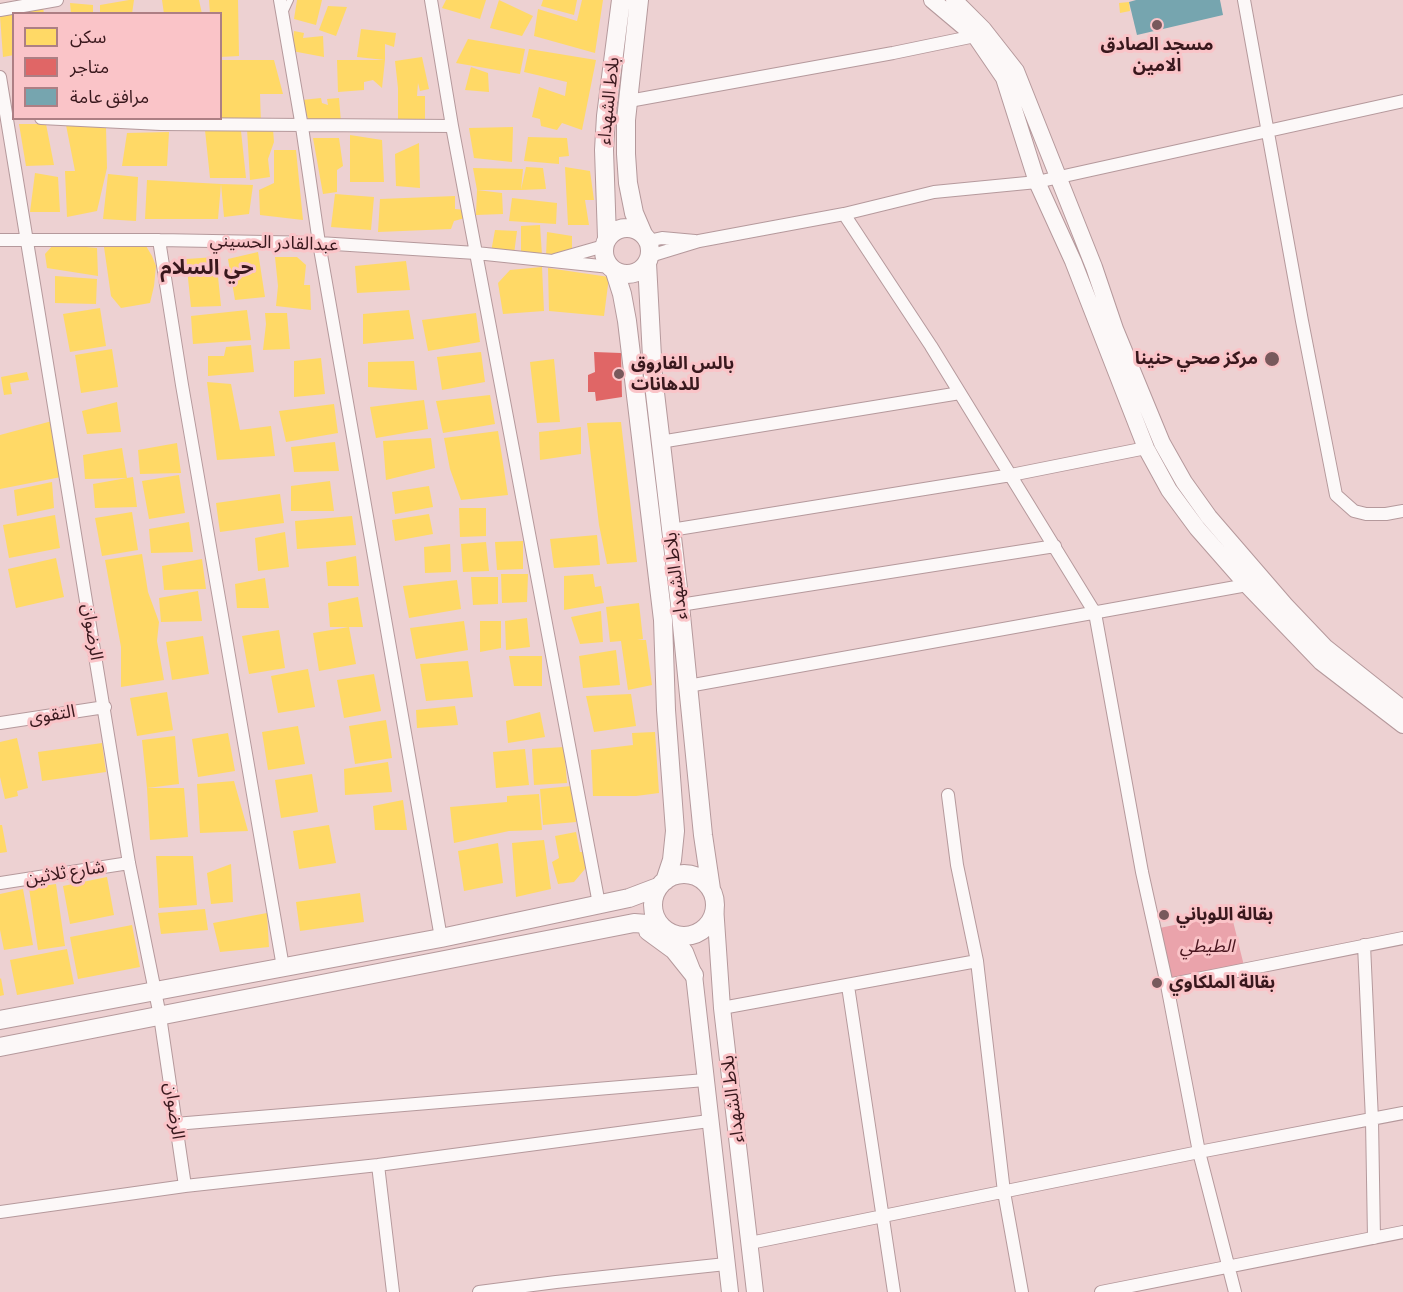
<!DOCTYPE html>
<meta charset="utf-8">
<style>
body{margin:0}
#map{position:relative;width:1403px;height:1292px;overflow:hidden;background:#edd1d2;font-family:Literata,"Noto Sans Arabic",serif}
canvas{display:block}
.legend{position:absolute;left:12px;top:12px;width:210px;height:108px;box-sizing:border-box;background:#fac4c8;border:2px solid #ad7f84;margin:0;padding:8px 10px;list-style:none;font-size:18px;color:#39181d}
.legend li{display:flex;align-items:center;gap:12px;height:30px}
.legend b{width:30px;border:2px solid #ad7f84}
</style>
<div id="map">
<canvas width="1403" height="1292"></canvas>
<ul class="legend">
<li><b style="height:16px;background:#ffd966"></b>سكن</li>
<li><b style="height:16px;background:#e06666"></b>متاجر</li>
<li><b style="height:16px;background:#76a5af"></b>مرافق عامة</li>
</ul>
</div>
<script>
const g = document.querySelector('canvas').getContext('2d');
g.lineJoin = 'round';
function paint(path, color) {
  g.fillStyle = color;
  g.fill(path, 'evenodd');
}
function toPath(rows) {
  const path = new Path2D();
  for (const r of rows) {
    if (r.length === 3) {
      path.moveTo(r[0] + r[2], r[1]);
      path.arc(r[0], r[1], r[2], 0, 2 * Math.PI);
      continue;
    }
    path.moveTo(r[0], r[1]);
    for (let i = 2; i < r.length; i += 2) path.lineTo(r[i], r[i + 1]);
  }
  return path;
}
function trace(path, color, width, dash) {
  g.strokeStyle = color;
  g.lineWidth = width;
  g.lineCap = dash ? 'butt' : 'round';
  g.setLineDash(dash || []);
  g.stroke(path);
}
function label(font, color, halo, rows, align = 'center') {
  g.font = font + ' Literata,"Noto Sans Arabic",serif';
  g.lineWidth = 6;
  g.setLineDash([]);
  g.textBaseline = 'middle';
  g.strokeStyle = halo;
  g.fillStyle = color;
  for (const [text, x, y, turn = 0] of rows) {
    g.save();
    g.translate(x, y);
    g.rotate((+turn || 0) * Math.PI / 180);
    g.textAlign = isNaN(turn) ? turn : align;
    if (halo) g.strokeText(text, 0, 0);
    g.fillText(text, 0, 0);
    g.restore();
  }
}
paint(toPath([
 [1231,913,1245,970,1167,985,1155,929]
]), '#eaa3ab');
paint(toPath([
 [129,0,134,0,132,14,100,14,100,5],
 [162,0,199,0,202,14,164,14],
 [209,0,238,0,239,56,220,57,220,14,210,14],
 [297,0,322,0,316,25,294,19],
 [446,0,486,0,480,19,442,8],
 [499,0,533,16,522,36,490,28],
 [543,0,577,0,574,15,541,6],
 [582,0,603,0,595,53,534,36,538,9,577,21],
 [1129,2,1130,11,1120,13,1119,3],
 [70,3,93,5,93,14,71,14],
 [328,6,347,7,336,36,319,30],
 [43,7,44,14,17,14,17,13],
 [14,13,14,55,3,57,0,16],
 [361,29,396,33,394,47,385,44,385,60,357,57],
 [294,31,304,33,303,38,323,36,324,57,292,51],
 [468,39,525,49,520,74,456,63],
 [529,49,596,60,582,130,562,123,557,130,541,126,540,119,532,117,539,87,565,96,567,82,524,72],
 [422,57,429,89,420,91,418,83,417,96,425,96,425,119,398,121,398,88,395,61],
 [220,60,274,60,283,94,260,94,261,124,223,121,220,111],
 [337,60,385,60,382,88,373,80,364,82,364,90,338,92],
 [471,67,488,73,489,92,465,90],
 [321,98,322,103,328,105,327,99,339,98,341,122,309,122,302,100],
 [19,124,46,124,54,165,26,166],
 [66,125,106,127,107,168,97,211,67,217,65,171,75,171],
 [513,127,512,162,474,158,469,128],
 [247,129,273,129,274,142,268,159,270,177,250,180],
 [205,130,241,131,246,178,210,178],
 [169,132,167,166,122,166,127,133],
 [350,135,382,140,384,182,350,182],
 [528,137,567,138,569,156,559,157,559,164,524,161],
 [313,138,339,138,343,166,337,170,337,192,323,194],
 [419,143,420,188,396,186,395,154],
 [274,150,296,150,303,220,260,215,259,190,274,183],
 [526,167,543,168,546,189,521,190,477,190,473,168,523,169,521,190],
 [565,167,590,171,594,200,585,200,589,225,568,225],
 [35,173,58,177,60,212,30,212],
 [108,174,138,177,136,221,103,219],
 [147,180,221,184,218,219,145,219],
 [221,184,253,185,249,214,224,217],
 [477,190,502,193,503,214,476,215],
 [335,194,374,197,371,230,331,227],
 [455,196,455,209,465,210,465,218,454,221,451,229,378,232,380,199],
 [512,198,557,203,556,224,509,221],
 [540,225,542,255,521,254,521,226],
 [495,230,517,231,514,254,491,252],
 [547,232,572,236,572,251,546,256],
 [54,244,97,248,98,276,47,268,45,254],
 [121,245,146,246,152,256,156,266,154,286,150,303,121,308,111,296,104,247],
 [258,252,265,297,235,300,228,259],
 [216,257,221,306,191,307,186,259],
 [275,257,297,257,306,265,304,285,310,285,311,310,276,306,278,286],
 [406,261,410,290,357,293,355,266],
 [542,267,544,311,503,314,498,283,510,270],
 [548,268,609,277,604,316,549,311],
 [55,276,97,279,96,304,55,303],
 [100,308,106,346,70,352,63,314],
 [247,310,251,340,193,344,191,316],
 [409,310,414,339,363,344,363,314],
 [265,313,287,313,290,349,263,350,266,324],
 [476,313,480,342,428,351,422,320],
 [251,345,254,372,208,376,208,356,224,356,226,347],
 [112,349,118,387,81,393,75,355],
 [481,352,485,382,442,390,437,357],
 [321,358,325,394,294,397,294,361],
 [554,359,560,422,537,423,530,362],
 [414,361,417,390,368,387,368,362],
 [27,372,29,380,10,383,12,394,4,395,1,377],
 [207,382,231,384,240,430,271,426,275,456,217,460],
 [490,395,495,424,443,433,436,401],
 [424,400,428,429,376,438,370,407],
 [117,402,121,432,87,434,82,411],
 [334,404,338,433,286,442,279,411],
 [52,421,61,477,0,489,0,435],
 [621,422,637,562,607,564,599,525,587,423],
 [581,427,581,454,540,460,539,432],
 [498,431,508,495,461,500,450,469,444,438],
 [431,438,435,468,386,480,383,441],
 [335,442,339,471,294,472,291,447],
 [177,443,181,473,140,474,138,450],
 [122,448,127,478,133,477,137,507,95,508,93,484,127,478,85,479,83,455],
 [179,475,185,513,149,519,142,481],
 [330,481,334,511,291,511,291,486],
 [52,482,54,508,17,516,14,490],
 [429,486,433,507,395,514,392,492],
 [280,494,284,523,220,532,216,503],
 [459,508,486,508,486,536,460,537],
 [132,512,138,550,102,556,95,518],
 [429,514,433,534,395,541,392,520],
 [55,515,60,548,9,558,3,525],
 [352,516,356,545,297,549,295,521],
 [189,522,193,552,151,553,149,529],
 [285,532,289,567,258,571,255,538],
 [597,535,600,565,554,568,550,539],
 [523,541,523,569,497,570,495,542],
 [486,542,489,571,463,572,461,544],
 [450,544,451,572,425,573,424,547],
 [142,554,148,592,159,622,157,641,164,680,121,687,121,647,105,560],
 [356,556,359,586,328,586,326,562],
 [56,558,64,597,16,608,8,569],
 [202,559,206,589,164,590,162,566],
 [501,574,528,574,527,602,502,603],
 [593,574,595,587,601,586,604,603,564,610,564,576],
 [471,577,498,577,498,604,473,605],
 [265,578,269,608,237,608,235,584],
 [457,580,461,609,409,618,403,586],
 [198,591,202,621,161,622,159,598],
 [358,597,363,627,349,627,356,664,319,671,313,633,349,627,330,627,328,603],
 [639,603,643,639,637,640,646,640,652,685,628,690,621,641,610,642,606,607],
 [601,611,603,642,580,644,571,617],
 [527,618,530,647,506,650,505,621],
 [464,621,468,650,416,659,410,628],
 [480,621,501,621,501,648,480,652],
 [279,630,285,668,249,674,242,636],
 [203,636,209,674,172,680,166,642],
 [616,650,620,685,583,688,579,656],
 [509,656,542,656,542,686,514,686],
 [468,661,473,697,426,701,420,664],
 [308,669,315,707,278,713,271,676],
 [374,674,381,711,344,718,337,680],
 [167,692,173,730,137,736,130,698],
 [631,694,636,726,594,732,586,696],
 [455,706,458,725,417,728,416,710],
 [540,712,545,737,508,743,506,721],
 [386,720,392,758,355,764,349,726],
 [298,726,305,764,268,770,262,732],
 [655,732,659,793,636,796,593,796,591,750,633,745,632,733],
 [228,733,235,771,198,777,192,739],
 [175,736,179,784,147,788,142,740],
 [17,738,28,788,17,791,18,796,5,799,0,777,0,742],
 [102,743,106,772,42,781,38,752],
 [564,747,567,783,534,785,532,749],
 [525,749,529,785,496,788,493,752],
 [388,762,392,792,345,795,344,769],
 [312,774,318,812,281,818,275,780],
 [234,781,248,831,200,833,197,784],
 [572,786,576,822,543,825,540,789],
 [147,788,184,788,188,837,150,840],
 [539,794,542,830,509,831,454,843,450,807,507,802,507,796],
 [403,800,407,830,375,830,373,806],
 [0,825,2,825,7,852,0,853],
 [329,825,336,863,299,869,293,831],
 [576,832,580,852,585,852,585,869,574,882,558,884,552,862,559,858,555,836],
 [544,840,551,889,516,897,512,843],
 [498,843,503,883,464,891,458,851],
 [156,856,193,856,197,905,159,908],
 [231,864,233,902,211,904,207,873],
 [107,877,114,915,70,924,63,886],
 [56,884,65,946,38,950,29,888],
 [23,889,33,945,4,950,0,930,0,894],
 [360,893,364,922,300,931,296,902],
 [205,909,208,930,161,934,158,913],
 [267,913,269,947,220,952,213,923],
 [132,925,140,967,78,979,70,937],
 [67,949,74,984,17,995,10,960],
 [1,978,4,995,0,996,0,979]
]), '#ffd966');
paint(toPath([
 [594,352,621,353,622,397,596,401,595,392,588,392,588,375,595,372]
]), '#e06666');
paint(toPath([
 [1136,0,1220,0,1223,15,1137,35,1129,2]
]), '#76a5af');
const service = toPath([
 [284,13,290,0]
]);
const minor = toPath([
 [280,0,302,127,319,243,441,938],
 [431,0,452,126,599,904],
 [1244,0,1302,321,1336,495,1354,511,1366,514,1386,514,1403,511],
 [0,10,57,0],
 [0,77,129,863,160,1016,185,1186],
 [629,101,893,53,975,36],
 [41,118,161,124,452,126],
 [844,214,931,346,1095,613,1142,872,1167,985,1199,1152,1235,1292],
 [0,240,159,240,319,243,476,253,610,267],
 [159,240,182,385,283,967],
 [648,241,662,238,695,241],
 [650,256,699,241,844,214,934,192,1037,182,1403,101],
 [555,260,604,246],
 [660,442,960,393],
 [671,530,1011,475,1146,448],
 [680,605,1055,546],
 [688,686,1247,585],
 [0,723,105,707],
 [948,795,957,865,977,961,1004,1192,1022,1292],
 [0,883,129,863],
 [1364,945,1372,1120,1374,1238],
 [1167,985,1403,938],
 [848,986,894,1292],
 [722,1008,977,961],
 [175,1124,705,1080],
 [378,1165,393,1292],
 [0,1212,185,1186,378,1165,709,1121],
 [750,1243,1199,1152,1403,1113],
 [479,1292,556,1282,726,1264],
 [1101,1292,1403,1232]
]);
const secondary = toPath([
 [932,0,976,37,1004,78,1037,182,1073,261,1146,448,1169,490,1197,528,1247,585,1321,662,1403,725],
 [954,0,983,29,1016,71,1094,267,1115,329,1162,443,1184,482,1209,517,1285,605,1325,647,1403,709],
 [715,906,722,1008,755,1292],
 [671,933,685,952,694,975,730,1292]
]);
const primary = toPath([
 [639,0,626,120,626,154,628,183,634,213,643,234],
 [627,251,23],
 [607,238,604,150,606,116,621,0],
 [647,263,653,376,680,605,703,835,711,889],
 [615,272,622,294,627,321,663,620,666,710,675,831,672,860,665,881],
 [684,905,31],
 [648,931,674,950,694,975],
 [0,1020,441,938,629,898,658,887],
 [0,1047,634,923,660,925]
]);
trace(service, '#b5999c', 8);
trace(minor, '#b5999c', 14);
trace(secondary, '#b5999c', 18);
trace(primary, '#b5999c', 20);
trace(service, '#fcf8f8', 6);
trace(minor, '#fcf8f8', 12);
trace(secondary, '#fcf8f8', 16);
trace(primary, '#fcf8f8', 18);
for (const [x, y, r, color] of [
 [1157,25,6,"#78595c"],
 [1272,359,8,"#78595c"],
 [619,374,6,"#78595c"],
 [1164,915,6,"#78595c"],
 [1157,983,6,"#78595c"]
]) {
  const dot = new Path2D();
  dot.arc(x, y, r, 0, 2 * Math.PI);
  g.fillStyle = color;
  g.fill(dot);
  trace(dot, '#fac4c8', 2);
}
label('bold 18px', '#39181d', '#fac4c8', [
 ["مسجد الصادق",1157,45,"center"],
 ["الامين",1157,66,"center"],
 ["مركز صحي حنينا",1258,359,"right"],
 ["بالس الفاروق",631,364],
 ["للدهانات",631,385],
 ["بقالة اللوباني",1176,915],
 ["بقالة الملكاوي",1169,983]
], 'left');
label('18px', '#39181d', '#fac4c8', [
 ["بلاط الشهداء",609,101,-84],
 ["عبدالقادر الحسيني",274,243,2],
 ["بلاط الشهداء",676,576,-97],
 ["الرضوان",92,632,81],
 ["التقوى",52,715,-9],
 ["شارع ثلاثين",65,873,-9],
 ["بلاط الشهداء",733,1099,-97],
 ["الرضوان",174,1111,82]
]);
label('italic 18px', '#49151e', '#fac4c8', [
 ["الطيطي",1207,947]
]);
label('bold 21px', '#39181d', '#fac4c8', [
 ["حي السلام",207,268]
]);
</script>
